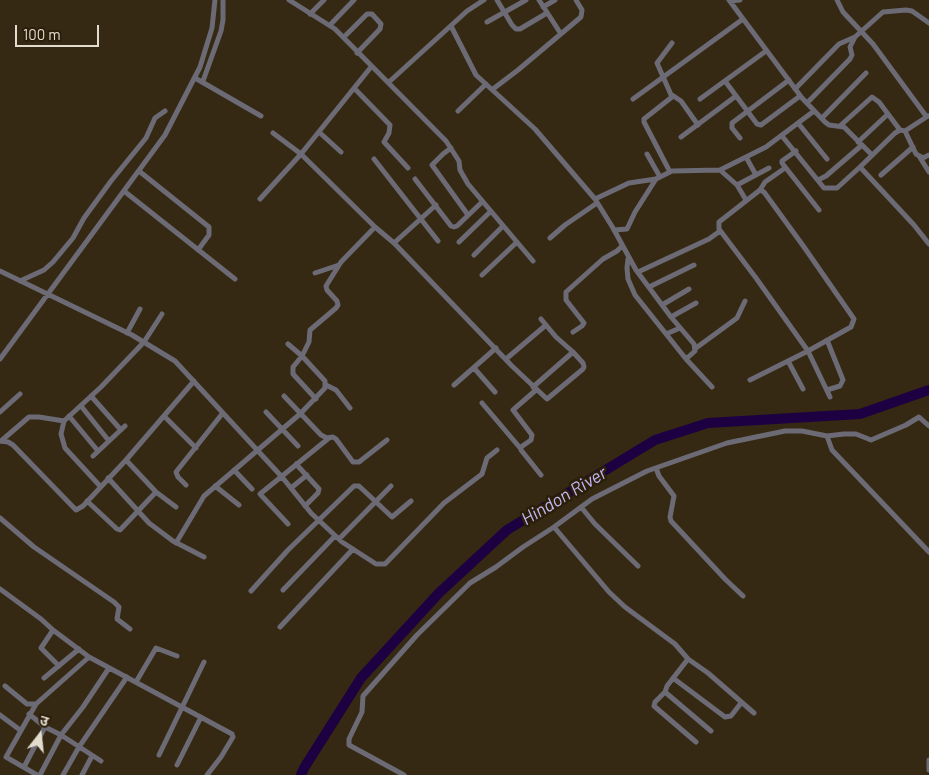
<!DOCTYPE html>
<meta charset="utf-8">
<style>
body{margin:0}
#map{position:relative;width:929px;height:775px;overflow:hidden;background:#352913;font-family:Barlow,"Noto Sans Devanagari",sans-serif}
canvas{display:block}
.north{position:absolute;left:15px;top:710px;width:50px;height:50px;-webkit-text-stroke:4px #2b1f0a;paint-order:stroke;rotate:16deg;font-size:14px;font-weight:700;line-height:20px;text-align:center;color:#e3dbce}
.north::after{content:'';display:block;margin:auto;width:18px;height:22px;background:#e3dbce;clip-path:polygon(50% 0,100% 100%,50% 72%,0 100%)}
.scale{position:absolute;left:15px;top:25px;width:84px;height:22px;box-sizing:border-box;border:2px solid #e3dbce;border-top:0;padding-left:6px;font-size:15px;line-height:18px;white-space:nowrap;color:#e3dbce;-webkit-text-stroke:4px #2b1f0a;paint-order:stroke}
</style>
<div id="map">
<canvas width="929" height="775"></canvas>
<div class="north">उ</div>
<div class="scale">100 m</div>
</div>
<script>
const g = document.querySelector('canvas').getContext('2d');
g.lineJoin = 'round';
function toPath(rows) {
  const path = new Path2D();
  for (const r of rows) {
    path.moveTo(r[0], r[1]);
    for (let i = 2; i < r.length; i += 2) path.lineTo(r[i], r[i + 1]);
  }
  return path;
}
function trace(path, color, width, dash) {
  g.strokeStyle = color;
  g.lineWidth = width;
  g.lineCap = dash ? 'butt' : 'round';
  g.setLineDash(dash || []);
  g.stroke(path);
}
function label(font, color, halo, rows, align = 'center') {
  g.font = font + ' Barlow,sans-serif';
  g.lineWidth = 5;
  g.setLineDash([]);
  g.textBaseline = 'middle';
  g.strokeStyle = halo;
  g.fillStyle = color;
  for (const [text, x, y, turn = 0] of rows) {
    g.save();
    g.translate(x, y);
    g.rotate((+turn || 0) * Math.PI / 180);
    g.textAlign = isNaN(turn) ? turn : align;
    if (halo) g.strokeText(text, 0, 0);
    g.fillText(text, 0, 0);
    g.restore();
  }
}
trace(toPath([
 [301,775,304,768,361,678,439,593,507,530,655,440,708,423,860,414,929,390]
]), '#1c0042', 10);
trace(toPath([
 [289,0,335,29,446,141,459,161,460,170,468,184,533,261],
 [497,0,512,25,516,29,520,29,547,13],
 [539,0,561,34],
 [729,0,802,98,825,122,829,125,844,127,872,155],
 [837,0,843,12,873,44,926,116],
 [730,1,740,0],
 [543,7,555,0],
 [310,14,324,0],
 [487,22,526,0],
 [330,25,354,0],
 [451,26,476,75,535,129,595,199,613,228,636,270,671,317,694,344,695,351,686,359],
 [344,37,367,14,372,14,381,24,380,29,357,53],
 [195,78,261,116],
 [203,81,221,31,223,20,223,0],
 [725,81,757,124,761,125,800,96],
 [389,82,467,11,484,0],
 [354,88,390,125,389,133,384,142,408,168],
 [493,89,518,70,581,17,582,10,576,0],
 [795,89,839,44,855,37,883,12,906,10,912,11,929,23],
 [672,95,681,101,698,125],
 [633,99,743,19],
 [700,99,766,51],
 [807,103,850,59,852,55,850,47,855,37],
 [458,111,486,84],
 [822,118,866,73],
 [798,123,827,159],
 [841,125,872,97,879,102,900,130],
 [905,131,916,154,923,158,929,155],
 [319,132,341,152],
 [273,133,301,154,375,227,394,243,512,366,547,399,583,369,584,367,583,363,573,352,556,337,541,319],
 [782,136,824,188,837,188,860,167,914,225,929,244],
 [681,137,736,96],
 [740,138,732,128,732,123,789,80],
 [858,142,888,114],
 [451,148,443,154,432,165,468,215],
 [796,151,782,161,782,163,819,210],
 [647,154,660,177],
 [919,156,929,172],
 [746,157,756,175],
 [374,159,438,241],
 [860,167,895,133,900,130,905,131,928,116],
 [720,170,737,185,769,168],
 [139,171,209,227,209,235,198,250],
 [670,172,644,122,644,119,672,97,657,63,672,43],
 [881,175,913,147],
 [415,179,451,226,454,227,457,226,482,202],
 [818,180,826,176,862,145],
 [737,185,746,200],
 [760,190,765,182,785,168],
 [124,191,235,279],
 [260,199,301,154,371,67],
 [595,199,629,183,656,179,672,171,720,170,766,147,814,111],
 [614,230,627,229,635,212,656,179],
 [550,238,565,225,597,203],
 [459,242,490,212],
 [394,243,436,205],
 [474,255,503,226],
 [628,259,627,268,628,279,635,295,686,359,712,387],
 [0,271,132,335,175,361,282,477,311,513,342,542,376,564,385,564,444,503,482,474,487,458,497,450],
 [638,272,709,239,720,231],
 [315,273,339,265],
 [482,275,517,242],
 [20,281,44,270,53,262,73,238,84,218,111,181,146,138,155,118,165,111],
 [649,287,694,265],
 [662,305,689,289],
 [671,317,696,303],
 [573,332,582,326,584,323,566,300,566,292,603,259,617,251,622,246],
 [127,333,140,309],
 [666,334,680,328],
 [696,348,737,318,745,301],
 [0,359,165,135,200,67,212,28,215,0],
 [506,359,546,325],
 [788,361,803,389],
 [474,368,495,392],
 [750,380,808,351,851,327,854,319,804,247,764,192,760,190,719,222,719,229,756,278,808,351,830,397],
 [326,385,336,390,350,408],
 [454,385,496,348],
 [533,387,573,352],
 [536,390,513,410,532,435,531,440,521,447,521,450,541,475],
 [827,390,840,386,843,380,827,340],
 [91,396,121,430],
 [284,396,321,435,327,438,333,437,336,439,353,462,359,462,387,440],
 [316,399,293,374,293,367,302,356,309,342,310,330,336,308,338,305,337,301,327,290,326,286,341,262,375,227],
 [482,403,521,449],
 [81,406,109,441],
 [0,412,20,394],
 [266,412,298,446],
 [69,416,98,451],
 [164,416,196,448],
 [827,436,832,450,929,552],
 [0,441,8,442,13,445,76,510,83,506,126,460,194,381],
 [1,441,29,417,39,417,64,421],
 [93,456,125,426],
 [126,460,156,492,176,507],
 [296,464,319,489,318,493,305,506],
 [656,468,659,476,674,496,670,517,671,521,725,579,743,596],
 [234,470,252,489],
 [108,478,149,523,173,541,204,557],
 [186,485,178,477,176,472,222,414],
 [100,486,65,448,61,434,64,421,101,387,144,342,162,314],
 [215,486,239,505],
 [291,488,307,475],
 [87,501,117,529,120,530,156,492],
 [581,507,595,524,638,566],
 [0,518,34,547,114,602,119,607,117,619,130,629],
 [288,524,260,494,329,438],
 [554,527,609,592,625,607,675,644,688,659,708,673,754,713],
 [339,539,391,486],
 [176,543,204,496,300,414,325,388,325,381,302,356,288,344],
 [0,589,41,619,53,630,89,657,232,734,233,737,221,757,207,775],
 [283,590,335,536],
 [251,591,288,550,354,486,359,486,392,517,411,501],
 [280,627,353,549],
 [53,630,41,648,59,666],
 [688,659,667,686,665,692,711,731],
 [44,678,79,649],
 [673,678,725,717,731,716,741,703],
 [136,682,156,648,177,656],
 [5,686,27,704,36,704,89,657],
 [665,692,655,702,654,706,696,742],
 [36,704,6,757,37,775],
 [29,714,45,727,61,735,101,761],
 [0,715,20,730],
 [159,755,204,662],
 [929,760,929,770],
 [177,765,201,717],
 [24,767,45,727],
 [40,775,61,735,83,707,109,668],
 [63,775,79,747,127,677],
 [82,775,92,756],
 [404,775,349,745,349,739,362,712,363,696,417,635,470,583,496,567,523,547,554,527,592,499,647,471,727,443,785,431,802,431,827,436,844,434,856,434,871,440,906,425,919,417,929,426]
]), '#6c6a75', 5);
label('italic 18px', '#c4b8f5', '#2b1f0a', [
 ["Hindon River",564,496,-31]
]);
</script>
